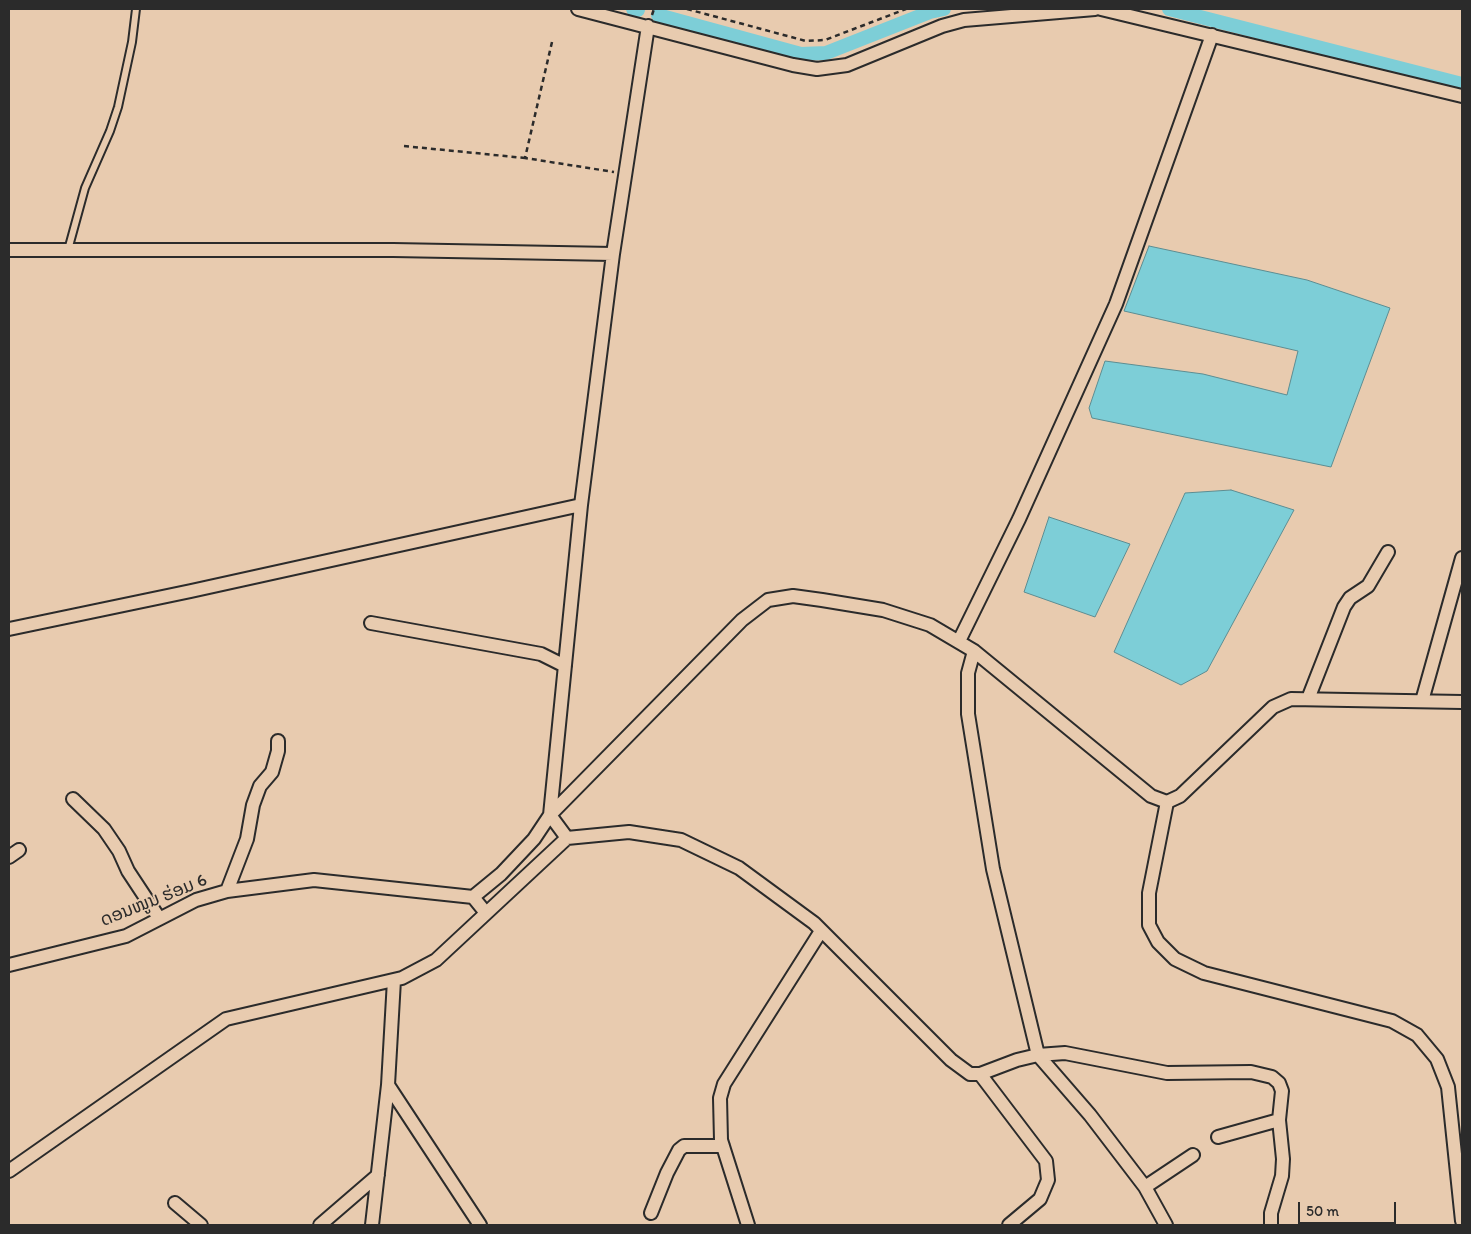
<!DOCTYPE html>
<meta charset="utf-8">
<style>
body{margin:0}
#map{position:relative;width:1471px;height:1234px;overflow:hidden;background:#e8cbaf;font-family:Itim,sans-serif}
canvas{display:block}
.frame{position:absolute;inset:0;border:10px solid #2b2b2b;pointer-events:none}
.scale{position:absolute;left:1298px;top:1202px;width:98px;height:22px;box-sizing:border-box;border:2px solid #2b2b2b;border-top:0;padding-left:6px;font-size:15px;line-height:18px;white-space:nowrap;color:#2b2b2b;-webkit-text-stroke:4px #e8cbaf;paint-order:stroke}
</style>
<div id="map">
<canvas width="1471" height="1234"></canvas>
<div class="frame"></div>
<div class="scale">50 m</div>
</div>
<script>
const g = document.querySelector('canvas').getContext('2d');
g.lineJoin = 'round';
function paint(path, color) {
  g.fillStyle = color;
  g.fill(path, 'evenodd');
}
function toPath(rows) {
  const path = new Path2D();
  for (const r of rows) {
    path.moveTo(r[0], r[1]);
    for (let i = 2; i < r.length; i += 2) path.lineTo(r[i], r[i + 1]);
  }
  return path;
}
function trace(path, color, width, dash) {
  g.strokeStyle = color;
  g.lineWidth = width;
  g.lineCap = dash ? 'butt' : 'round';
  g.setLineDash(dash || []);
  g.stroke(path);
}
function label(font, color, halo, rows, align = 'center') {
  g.font = font + ' Itim,"Noto Sans Lao",sans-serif';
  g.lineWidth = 4;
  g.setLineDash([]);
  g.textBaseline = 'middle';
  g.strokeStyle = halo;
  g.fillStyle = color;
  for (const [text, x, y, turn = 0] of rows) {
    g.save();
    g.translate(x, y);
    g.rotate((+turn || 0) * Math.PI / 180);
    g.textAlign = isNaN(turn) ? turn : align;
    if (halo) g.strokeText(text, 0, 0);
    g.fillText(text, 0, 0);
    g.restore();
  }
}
const water = toPath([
 [1149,246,1307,280,1390,308,1331,467,1092,418,1089,408,1105,361,1203,374,1287,395,1298,351,1124,311,1149,246],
 [1231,490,1294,510,1207,671,1181,685,1114,652,1185,493,1231,490],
 [1049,517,1130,544,1095,617,1024,592,1049,517]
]);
paint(water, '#7dced7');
trace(water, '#5c8d92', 1);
trace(toPath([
 [633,9,638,10],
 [1169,9,1462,84],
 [658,15,801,54,826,53,930,12,944,9]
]), '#7dced7', 14);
const service = toPath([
 [68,250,85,188,110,131,118,107,132,42,136,9]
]);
const minor = toPath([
 [578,9,793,65,817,69,847,65,942,26,964,20,1095,9],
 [1101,9,1462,96],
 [9,250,393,250,613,254],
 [371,623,541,654,565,666],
 [9,629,191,591,581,505],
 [959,641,1019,519,1116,304,1212,35],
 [974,651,968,673,968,714,993,869,1038,1055,1090,1115,1145,1187,1166,1225],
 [1308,699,1344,607,1350,598,1368,586,1388,552],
 [1422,701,1462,558],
 [73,799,104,829,119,851,128,871,159,918],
 [1167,802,1149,893,1149,925,1158,942,1175,959,1204,973,1392,1021,1417,1035,1437,1059,1448,1087,1462,1221],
 [567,838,550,815,581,505,613,254,648,26],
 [9,857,19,850],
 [227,891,247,839,253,805,260,786,272,772,278,751,278,741],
 [473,897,501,874,534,839,550,815,742,620,768,600,793,596,822,600,883,610,930,625,974,651,1151,796,1167,802,1180,796,1273,707,1291,699,1462,702],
 [9,965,126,936,196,900,227,891,314,880,473,897,486,913],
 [980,1074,1046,1161,1048,1180,1040,1199,1009,1225],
 [388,1085,480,1225],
 [1218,1137,1279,1120],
 [9,1171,226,1019,402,978,436,960,567,838,629,832,681,840,739,868,814,923,951,1060,970,1074,980,1074,1017,1060,1038,1055,1065,1053,1167,1073,1251,1072,1272,1077,1279,1083,1282,1091,1279,1120,1283,1159,1282,1176,1271,1213,1271,1225],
 [1145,1187,1193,1155],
 [175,1203,201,1225],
 [651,1213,667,1173,679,1150,684,1146,723,1146],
 [320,1225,378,1175],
 [372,1225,388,1085,394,980],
 [748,1225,721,1140,720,1098,724,1084,821,931]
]);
trace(service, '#2b2b2b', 10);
trace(minor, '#2b2b2b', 16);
trace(toPath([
 [687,9,806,41,825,40,906,9],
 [652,15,654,9],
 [552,42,525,158,614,172],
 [404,146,525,158]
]), '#2b2b2b', 2.5, [5, 4]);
trace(service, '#e8cbaf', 6);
trace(minor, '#e8cbaf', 12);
label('18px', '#2b2b2b', '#e8cbaf', [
 ["ດອນໜູນ ຮ່ອມ 6",154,901,-22]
]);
</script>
